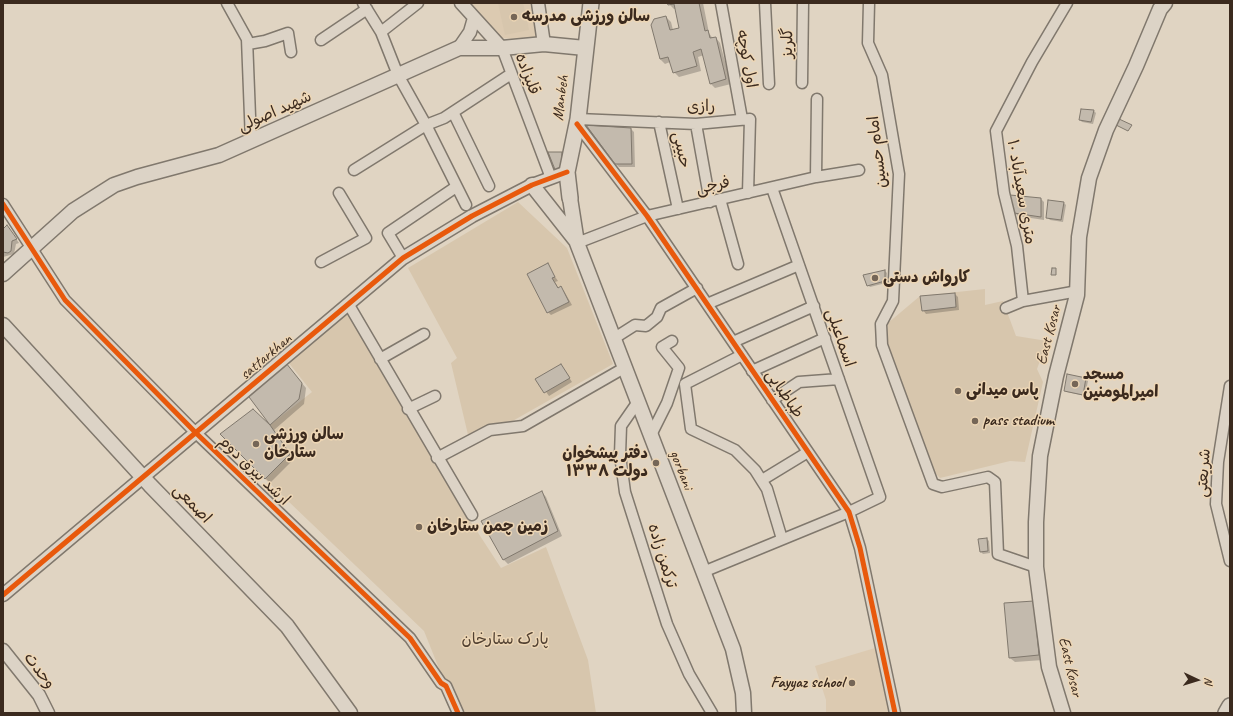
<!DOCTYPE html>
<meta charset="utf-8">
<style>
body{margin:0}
#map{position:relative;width:1233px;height:716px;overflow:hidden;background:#e0d4c2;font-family:Caveat,sans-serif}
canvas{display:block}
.frame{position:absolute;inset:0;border:4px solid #3b2a1e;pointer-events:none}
.north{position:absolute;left:1177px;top:660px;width:40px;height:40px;-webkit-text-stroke:3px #edd6b5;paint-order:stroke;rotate:94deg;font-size:11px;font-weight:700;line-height:16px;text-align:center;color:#3b2a1e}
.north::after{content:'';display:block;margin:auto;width:14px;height:18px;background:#3b2a1e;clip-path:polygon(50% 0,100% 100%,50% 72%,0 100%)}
</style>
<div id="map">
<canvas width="1233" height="716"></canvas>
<div class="frame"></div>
<div class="north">N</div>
</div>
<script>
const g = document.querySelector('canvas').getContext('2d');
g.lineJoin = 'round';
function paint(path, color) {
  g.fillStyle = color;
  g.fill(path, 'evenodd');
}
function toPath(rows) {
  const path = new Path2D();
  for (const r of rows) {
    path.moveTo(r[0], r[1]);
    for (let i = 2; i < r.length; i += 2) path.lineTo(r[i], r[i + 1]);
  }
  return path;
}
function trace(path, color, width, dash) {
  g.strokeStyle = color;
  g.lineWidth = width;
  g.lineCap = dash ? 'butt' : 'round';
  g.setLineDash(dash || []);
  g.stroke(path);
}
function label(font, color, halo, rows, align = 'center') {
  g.font = font + ' Caveat,"Playpen Sans Arabic",sans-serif';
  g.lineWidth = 3;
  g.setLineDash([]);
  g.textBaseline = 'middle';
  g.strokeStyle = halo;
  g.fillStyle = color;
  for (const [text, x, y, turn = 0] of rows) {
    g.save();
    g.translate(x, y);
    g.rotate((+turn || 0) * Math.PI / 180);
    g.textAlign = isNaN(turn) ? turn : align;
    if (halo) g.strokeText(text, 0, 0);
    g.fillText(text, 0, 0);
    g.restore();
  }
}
paint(toPath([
 [468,3,530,3,538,40,498,38],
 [875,648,889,713,826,713,826,700,815,666]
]), '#dccab1');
paint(toPath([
 [498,3,523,3,529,30,505,35],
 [518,202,567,248,613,364,509,423,469,439,451,363,457,358,408,268],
 [985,289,985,305,1003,301,1016,336,1047,341,1037,369,1043,382,1025,462,1010,461,940,478,934,472,887,341,888,323,920,296],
 [347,313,471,522,501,568,546,547,588,660,596,713,461,713,446,686,424,631,265,479,290,454,270,425,312,392,288,362]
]), '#d7c6ad');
paint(toPath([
 [668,3,703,3,709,33,713,39,716,38,720,43,731,84,715,88,710,83,704,55,698,57,701,71,679,77,674,72,670,62,665,64,660,59,652,25,666,17,671,22,673,30,680,28,676,9,674,9],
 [1081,110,1094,111,1096,113,1093,124,1082,122,1080,120],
 [631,129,634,132,635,167,619,167,615,163],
 [1041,199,1044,202,1044,220,1018,216,1015,213],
 [1064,203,1066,205,1063,222,1050,220,1048,218],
 [7,226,19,243,16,244,14,254,3,257,3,230],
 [547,265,558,281,555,282,559,289,561,288,564,291,572,305,551,315,548,312],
 [885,271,887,273,886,283,870,287,868,285],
 [955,294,958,297,959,310,926,314,923,310],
 [286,364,306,388,304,404,274,430,294,459,270,483,222,434,271,425,247,394],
 [561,365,572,382,549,396,537,379],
 [1086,379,1088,381,1085,396,1067,392,1065,390],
 [542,492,546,497,562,536,508,564,503,559],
 [987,539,989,541,990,553,983,554,981,552],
 [1033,602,1043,660,1015,662,1010,658]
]), '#0003');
const building = toPath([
 [667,3,699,3,705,31,708,30,710,38,716,37,726,79,710,84,701,49,693,52,697,66,673,73,668,57,660,59,651,25,654,19,666,16,670,30,679,28,674,4,668,5,667,3],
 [1081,109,1094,110,1091,122,1079,120,1081,109],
 [1119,119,1132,125,1128,131,1116,125,1119,119],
 [586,125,631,128,632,164,615,164,586,125],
 [548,152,562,152,561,171,556,172,548,152],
 [1010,195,1041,198,1041,217,1014,213,1010,195],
 [1048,200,1064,202,1061,220,1046,218,1048,200],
 [7,225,17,239,12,241,11,251,8,253,3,252,3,229,7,225],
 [548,263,555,277,552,278,558,288,561,286,569,302,547,313,527,274,548,263],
 [1052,268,1056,268,1056,275,1051,275,1052,268],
 [885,270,885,281,867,286,863,275,885,270],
 [955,293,956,307,922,311,920,296,955,293],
 [286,363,302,383,299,399,270,425,246,393,286,363],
 [561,364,570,378,544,393,535,379,561,364],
 [1067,374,1086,378,1083,395,1064,391,1067,374],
 [253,409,270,425,290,454,265,479,220,434,253,409],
 [542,491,558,531,503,560,481,521,542,491],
 [987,538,988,551,980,552,978,539,987,538],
 [1034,601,1039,655,1009,658,1004,603,1034,601]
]);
paint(building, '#c3baad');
trace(building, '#80786d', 1);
const minor = toPath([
 [227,3,247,39,251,142],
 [363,3,381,32,398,75,426,125,466,205],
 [721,3,742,119],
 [765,3,769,84],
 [869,3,868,43,882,75,899,174,893,301,881,324,882,345,933,484,942,487,988,477,995,482,998,554,1036,567],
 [1067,3,1032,62,996,131,1004,193,1017,246,1023,301,1078,291],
 [381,32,418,3],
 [321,40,367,9],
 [248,44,265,41,288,33,291,52],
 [502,48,551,178],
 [802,83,803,3],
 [453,112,489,186],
 [578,119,696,124,750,119,748,193],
 [659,122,678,209],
 [577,124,647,216,849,512,860,548,895,713],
 [696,124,710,202],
 [354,170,426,125,444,118,511,74],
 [816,177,817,99],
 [720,199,738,264],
 [3,204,65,300,196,433,410,638,441,683,446,686,458,713],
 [577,243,647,216,816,177,859,170],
 [403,258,388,233,456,187],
 [321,262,366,238,339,193],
 [707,304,799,265],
 [349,305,472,515],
 [1006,308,1023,301],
 [613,339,635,325,646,326,657,317,661,308,697,288],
 [733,342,814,306],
 [742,355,685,384,691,429,735,450,755,470,767,489,782,539],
 [380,359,424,334],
 [752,371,825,338],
 [1230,386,1218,462,1216,504,1230,561],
 [772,400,799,382,839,379],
 [637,403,621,426,620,455,625,492,667,624,689,674,712,713],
 [408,409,435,396],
 [650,437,667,403,679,368,662,347,672,341],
 [437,458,490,430,523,426,624,368],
 [762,480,808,452],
 [703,572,849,512,880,497,772,188]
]);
const tertiary = toPath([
 [461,3,502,48],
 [538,3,544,44],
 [459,48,470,32,474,18],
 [3,595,403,258,472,216,532,185,567,172],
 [3,650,39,695,48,713]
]);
const secondary = toPath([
 [532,185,577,242],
 [570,198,577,243,733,649,743,693,744,713],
 [3,274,73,211,114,185,137,177,219,155,459,48,502,48,544,44,585,48],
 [3,325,150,485,287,626,350,713],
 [1063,713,1049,667,1036,567,1036,522,1040,456,1056,376,1077,295,1079,237,1089,178,1106,130,1136,66,1160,9,1165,3]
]);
const primary = toPath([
 [570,198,567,172,578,119,591,3],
 [1226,713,1230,706]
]);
trace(minor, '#80786d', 13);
trace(tertiary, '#80786d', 15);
trace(secondary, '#80786d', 17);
trace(primary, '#80786d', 18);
trace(minor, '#dcd3c6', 10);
trace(tertiary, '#dcd3c6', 12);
trace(secondary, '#dcd3c6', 14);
trace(primary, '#dcd3c6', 15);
trace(toPath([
 [577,124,647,216,849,512,860,548,895,713],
 [3,204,65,300,196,433,410,638,441,683,446,686,458,713],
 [3,595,403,258,472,216,532,185,567,172]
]), '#e8590c', 5);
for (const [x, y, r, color] of [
 [514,17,4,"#756657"],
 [875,278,4,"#756657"],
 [1075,384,4,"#756657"],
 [958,391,4,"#756657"],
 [975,421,4,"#756657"],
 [256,444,4,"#756657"],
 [656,463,4,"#756657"],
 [419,527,4,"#756657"],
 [852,683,4,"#756657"]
]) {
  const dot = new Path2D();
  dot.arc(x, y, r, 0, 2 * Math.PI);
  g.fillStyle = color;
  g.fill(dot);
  trace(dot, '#edd6b5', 1.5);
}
label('bold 16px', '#3b2a1e', '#edd6b5', [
 ["سالن ورزشی مدرسه",522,17],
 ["کارواش دستی",883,278],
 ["مسجد",1083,375],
 ["امیرالمومنین",1083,393],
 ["پاس میدانی",966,391],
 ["pass stadium",983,421],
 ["سالن ورزشی",264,435],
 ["ستارخان",264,453],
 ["دفتر پیشخوان",648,454,"right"],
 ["دولت ۱۳۳۸",648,472,"right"],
 ["زمین چمن ستارخان",427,527],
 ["Fayyaz school",844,683,"right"]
], 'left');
label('16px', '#3b2a1e', '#edd6b5', [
 ["گلریز",788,43,-89],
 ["اول کوچه",746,59,80],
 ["قلیزاده",527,74,69],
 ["Manbeh",561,98,-83],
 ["رازی",701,107,-2],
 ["شهید اصولی",275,112,-24],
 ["حبیبی",681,150,78],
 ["امام حسین",878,152,-97],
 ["فرجی",713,186,-13],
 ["۱۰ متری سعیدآباد",1021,192,80],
 ["East Kosar",1049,335,-75],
 ["اسماعیلی",840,338,71],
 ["sattarkhan",266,357,-40],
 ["طباطبایی",784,394,56],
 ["gorbani",681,470,69],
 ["ارشد بیرق دوم",254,471,44],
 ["شریعتی",1204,473,-86],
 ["اصمعی",192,504,46],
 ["ترکمن زاده",662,556,73],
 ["East Kosar",1070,667,77],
 ["وحدت",39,671,53]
]);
label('16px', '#514031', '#edd6b5', [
 ["پارک ستارخان",505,640]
]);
</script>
